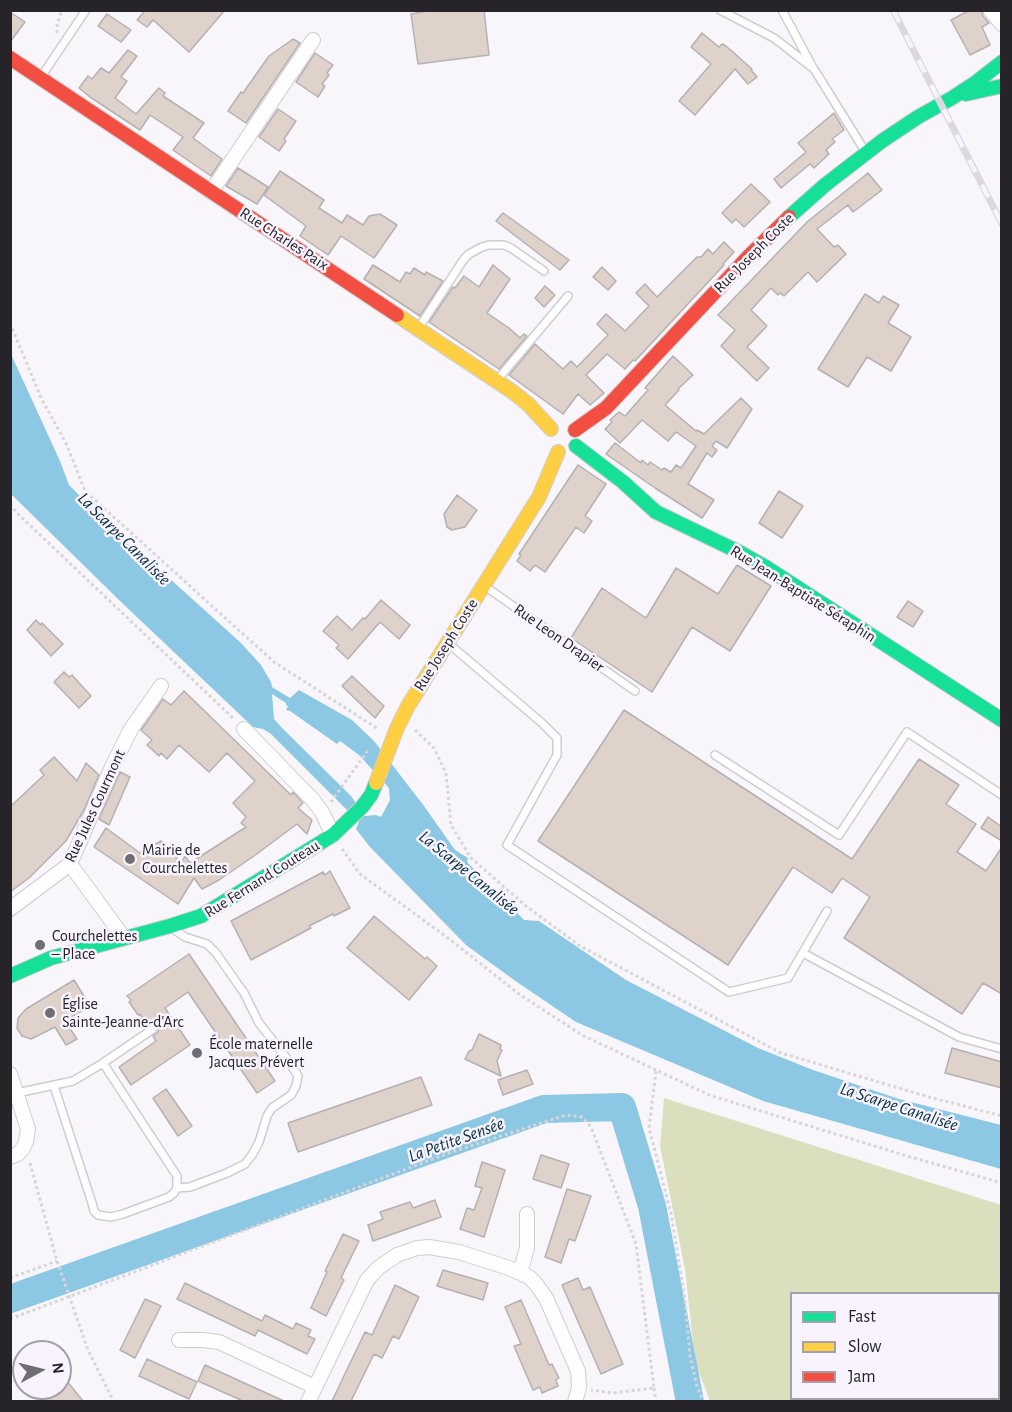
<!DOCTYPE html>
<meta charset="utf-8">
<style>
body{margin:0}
#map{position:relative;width:1012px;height:1412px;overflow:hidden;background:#f8f6fb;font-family:"Alegreya Sans",sans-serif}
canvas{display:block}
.frame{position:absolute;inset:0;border:12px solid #262429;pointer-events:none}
.legend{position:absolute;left:790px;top:1292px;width:210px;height:108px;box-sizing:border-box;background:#f8f3fe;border:2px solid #a4a0a9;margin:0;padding:8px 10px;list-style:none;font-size:18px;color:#262429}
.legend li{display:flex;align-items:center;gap:12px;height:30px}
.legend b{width:30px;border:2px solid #a4a0a9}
.north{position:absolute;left:12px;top:1340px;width:60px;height:60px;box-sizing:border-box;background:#f8f3fe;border:2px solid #a4a0a9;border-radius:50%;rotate:83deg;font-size:16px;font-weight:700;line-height:24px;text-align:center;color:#262429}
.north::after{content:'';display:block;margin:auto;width:21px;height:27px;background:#706e72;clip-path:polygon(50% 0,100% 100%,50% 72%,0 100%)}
</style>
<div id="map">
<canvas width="1012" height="1412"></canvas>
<div class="frame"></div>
<ul class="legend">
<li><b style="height:8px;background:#16e098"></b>Fast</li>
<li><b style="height:8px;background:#ffcf43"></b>Slow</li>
<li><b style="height:8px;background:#f24e42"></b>Jam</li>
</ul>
<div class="north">N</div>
</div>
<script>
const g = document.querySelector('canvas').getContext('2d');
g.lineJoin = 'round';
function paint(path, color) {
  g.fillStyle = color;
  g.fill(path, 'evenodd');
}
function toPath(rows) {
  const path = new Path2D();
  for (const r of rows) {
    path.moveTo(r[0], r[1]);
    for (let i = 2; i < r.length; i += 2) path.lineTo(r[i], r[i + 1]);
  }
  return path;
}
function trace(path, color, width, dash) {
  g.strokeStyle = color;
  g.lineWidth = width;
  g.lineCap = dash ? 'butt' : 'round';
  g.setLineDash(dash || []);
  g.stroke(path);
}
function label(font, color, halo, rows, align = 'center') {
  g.font = font + ' "Alegreya Sans",sans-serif';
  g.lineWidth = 5;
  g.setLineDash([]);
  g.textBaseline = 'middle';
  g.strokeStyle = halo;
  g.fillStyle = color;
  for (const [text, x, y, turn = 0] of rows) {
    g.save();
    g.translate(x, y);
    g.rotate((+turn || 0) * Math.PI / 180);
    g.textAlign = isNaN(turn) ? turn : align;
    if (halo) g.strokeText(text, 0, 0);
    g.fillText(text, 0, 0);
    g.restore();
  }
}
paint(toPath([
 [664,1098,1001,1205,1001,1401,710,1401,695,1362,685,1269,660,1146],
 [792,1294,998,1294,998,1398,792,1398]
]), '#dcdfbd');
paint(toPath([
 [10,352,60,461,69,485,86,502,111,530,169,578,241,643,261,665,271,682,272,687,290,698,299,690,352,720,374,741,424,806,455,850,468,858,467,862,524,920,539,921,626,980,758,1048,813,1070,899,1099,1001,1125,1001,1169,763,1101,576,1022,514,980,466,945,370,847,356,829,359,822,271,734,263,729,253,727,119,600,11,494],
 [272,694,286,703,286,705,288,706,286,710,290,711,337,744,340,741,359,755,389,788,390,800,381,817,376,815,365,816,351,796,281,727,274,719]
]), '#8cc7e4');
trace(toPath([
 [10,1299,544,1109,622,1107,652,1206,690,1402]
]), '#8cc7e4', 28);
const building = toPath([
 [142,10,225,10,189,52,153,20,147,27,137,20,144,12,142,10],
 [433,10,484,10,489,55,418,64,411,14,433,10],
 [970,10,981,10,983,16,989,23,982,27,990,45,970,55,951,20,970,10],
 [10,12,25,22,10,42,10,12],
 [107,14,131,30,121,42,98,26,107,14],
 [702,33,719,47,722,44,726,46,752,69,751,70,757,77,748,84,735,69,695,115,679,101,711,64,691,47,702,33],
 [293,39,300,43,246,123,228,111,241,92,243,93,269,56,293,39],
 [128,50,137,56,121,77,127,81,115,98,136,114,159,88,165,93,163,96,204,123,193,138,222,159,211,176,173,150,183,137,150,115,140,130,90,97,79,88,88,76,92,79,101,68,109,73,128,50],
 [315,53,333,65,327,73,329,75,322,84,325,86,318,97,296,82,315,53],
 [278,109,296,121,284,139,286,141,279,151,259,137,278,109],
 [834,113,844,130,832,139,835,142,826,150,829,154,814,168,810,164,781,188,774,179,806,152,798,143,834,113],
 [238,168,268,187,257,204,226,186,238,168],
 [280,171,324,200,319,208,342,223,347,215,363,225,369,216,380,214,397,225,374,258,341,236,328,255,300,236,306,226,264,195,280,171],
 [868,173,882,190,853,212,848,205,817,229,834,247,838,245,846,254,817,282,808,272,784,296,780,293,778,295,771,288,751,310,767,326,747,347,769,368,757,381,721,346,735,330,718,315,807,222,868,173],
 [751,184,770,202,744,227,736,219,732,223,722,213,751,184],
 [503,213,548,245,569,260,560,270,496,221,503,213],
 [724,242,734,252,723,264,724,265,635,361,633,360,625,369,607,354,586,375,604,393,590,405,578,394,563,414,509,375,535,344,563,369,571,361,577,367,608,335,597,324,606,314,625,331,649,306,636,293,645,284,657,297,697,257,701,257,708,249,713,254,724,242],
 [373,265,400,282,406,272,410,274,414,268,425,275,426,272,443,281,420,316,364,279,373,265],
 [493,265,510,279,487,313,509,328,520,338,524,334,527,336,499,369,429,322,453,287,455,288,464,276,479,287,493,265],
 [602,267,616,281,608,290,593,277,602,267],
 [545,286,555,295,544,307,535,298,545,286],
 [865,294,879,303,883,296,899,305,888,323,911,337,891,371,867,357,848,387,818,369,865,294],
 [673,356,693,375,678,389,679,390,665,405,696,431,697,430,704,434,741,398,752,409,727,448,716,441,712,446,717,450,712,457,707,453,688,484,714,500,702,518,655,488,606,454,615,443,641,463,642,460,648,465,650,462,662,470,664,468,671,472,676,465,681,468,696,446,676,432,668,441,642,420,620,443,605,429,612,422,610,420,619,412,625,416,648,390,645,388,673,356],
 [578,465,606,484,585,516,592,521,584,533,576,527,545,572,535,565,530,571,517,561,521,555,519,554,578,465],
 [779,491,803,506,782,538,759,523,779,491],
 [457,495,477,510,465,527,452,530,447,527,444,514,457,495],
 [737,565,771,586,730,651,692,627,652,692,571,638,602,588,646,618,676,568,718,594,737,565],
 [381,600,410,625,399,639,380,622,348,659,336,648,339,645,323,631,337,616,352,630,363,618,365,619,381,600],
 [908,601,923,611,913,627,897,617,908,601],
 [36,620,41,625,42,623,63,644,51,656,27,630,36,620],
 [64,672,69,677,72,675,91,696,79,708,54,682,64,672],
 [352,676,384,706,375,718,342,686,352,676],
 [184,691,291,795,293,792,303,803,298,808,312,820,307,834,297,824,254,856,219,880,202,889,194,878,178,904,94,847,106,828,140,853,161,841,181,863,185,856,190,863,246,827,241,823,246,817,233,803,255,781,227,753,209,772,179,745,167,759,161,753,159,756,147,745,152,740,141,730,163,699,171,705,184,691],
 [624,710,852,859,919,759,959,785,946,804,976,824,957,852,986,871,1002,847,1002,994,983,983,962,1014,844,938,870,897,842,878,832,893,793,867,728,965,538,841,624,710],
 [54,757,77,781,86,763,99,775,84,810,66,841,29,878,10,892,10,807,44,775,40,770,54,757],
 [120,772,130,777,109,825,99,819,120,772],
 [988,817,1002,827,1002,841,981,828,988,817],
 [330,871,350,908,334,916,333,914,309,926,311,928,251,960,231,921,323,872,325,875,330,871],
 [374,916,425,959,427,957,437,966,409,1000,347,948,374,916],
 [189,954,275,1081,257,1093,188,992,165,1008,190,1045,131,1085,119,1067,156,1041,153,1036,158,1032,159,1029,155,1024,152,1024,147,1026,140,1014,138,1015,129,1002,131,1000,127,996,189,954],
 [74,980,90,1006,65,1021,77,1039,66,1045,55,1027,31,1039,22,1036,17,1028,18,1018,26,1009,74,980],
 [479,1034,501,1045,500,1049,502,1050,497,1061,501,1076,465,1059,469,1051,472,1050,479,1034],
 [952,1048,1002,1062,1002,1088,945,1073,952,1048],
 [527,1070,533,1084,503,1095,498,1080,527,1070],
 [421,1077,432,1105,298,1152,288,1123,421,1077],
 [166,1089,192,1126,178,1136,153,1098,166,1089],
 [541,1155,569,1164,561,1188,533,1179,541,1155],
 [482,1162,505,1170,484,1237,460,1229,467,1208,474,1210,482,1188,475,1186,482,1162],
 [567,1189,591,1196,575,1241,569,1239,561,1263,545,1257,567,1189],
 [435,1200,441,1217,373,1241,368,1225,383,1219,380,1212,410,1202,413,1208,435,1200],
 [343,1234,359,1241,341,1278,344,1280,326,1316,311,1308,327,1272,325,1271,343,1234],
 [443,1270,488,1283,483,1300,437,1286,443,1270],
 [578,1278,583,1290,590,1287,623,1364,601,1374,562,1285,578,1278],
 [185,1283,262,1321,265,1315,293,1329,296,1323,311,1330,308,1336,315,1339,307,1354,258,1330,255,1336,177,1299,185,1283],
 [395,1285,419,1297,399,1339,393,1336,382,1358,374,1354,351,1401,332,1401,365,1332,372,1335,395,1285],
 [145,1299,161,1306,135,1358,120,1350,145,1299],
 [521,1300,549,1365,552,1364,559,1378,556,1380,558,1386,542,1393,540,1387,533,1390,514,1346,521,1344,505,1307,521,1300],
 [147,1359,197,1382,189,1399,139,1376,147,1359],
 [205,1365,242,1382,284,1401,243,1401,198,1381,205,1365],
 [66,1380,83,1401,40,1401,56,1388,60,1388,60,1385,66,1380]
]);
paint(building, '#dfd2cb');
trace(building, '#b4b1b2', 1.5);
const lane = toPath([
 [720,10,774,38,814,69,865,151],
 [782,10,812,66],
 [41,77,86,10],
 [420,326,464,259,469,254,482,247,489,245,504,245,511,248,544,271],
 [498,379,568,296],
 [486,587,635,691],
 [449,644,542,723,557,738,557,755,507,845,729,992,788,978,827,911],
 [715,755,839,835,907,732,1002,795],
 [172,928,185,937,207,944,216,953,244,993,259,1023,285,1056,298,1076,296,1086,291,1095,272,1108,267,1116,259,1142,252,1155,245,1164,227,1173,190,1187,177,1188],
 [803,953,959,1037,1002,1049],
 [54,1086,92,1203,94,1211,98,1215,111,1217,123,1214,169,1197,174,1193,177,1188,177,1176,103,1063],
 [17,1093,73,1081,103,1063,153,1029]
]);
const street = toPath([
 [990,10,1002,24],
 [211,192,313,40],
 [244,729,313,800,322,812,333,835],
 [70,864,124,938],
 [10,909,70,864,112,767,131,729,161,686],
 [10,1074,28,1129,26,1142,23,1148,18,1154,10,1157],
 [520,1273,527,1248,527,1214],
 [179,1340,203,1340,219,1342,315,1387],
 [308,1402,367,1280,378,1268,397,1255,417,1248,429,1247,459,1252,509,1268,529,1277,536,1284,546,1298,578,1371,579,1387,575,1402]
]);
const fast = toPath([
 [966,94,1002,86],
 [789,217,825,185,882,141,918,117,952,98,975,83,1002,62],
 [576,446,623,482,656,512,741,553,764,566,1002,720],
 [10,976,51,958,170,926,201,916,333,835,362,807,371,795,376,783]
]);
const slow = toPath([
 [397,315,513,392,529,405,551,429],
 [376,783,397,728,408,706,539,497,558,452]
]);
const jam = toPath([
 [10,58,397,315],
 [575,430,606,408,748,257,789,217]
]);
trace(lane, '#cfcdd2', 10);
trace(street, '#cfcdd2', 16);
trace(fast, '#cfcdd2', 16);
trace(slow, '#cfcdd2', 16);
trace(jam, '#cfcdd2', 16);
trace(toPath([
 [57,33,57,25,62,10],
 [10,323,42,400,66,443,85,491,274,662,378,729],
 [10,504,18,514,234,719],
 [415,730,434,748,446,773,451,825,471,858,526,906,580,946,781,1053,929,1097,1002,1116],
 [331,802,369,749],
 [342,849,360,874,448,938,519,994,582,1035,709,1095,907,1156,1002,1183],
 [656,1071,649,1128,671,1213,685,1300,690,1356,697,1386,703,1402],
 [30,1163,57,1261,88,1350,114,1402],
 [10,1278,57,1261],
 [10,1319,446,1154,566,1115,582,1117,591,1127,636,1244,654,1388,613,1393,591,1390],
 [654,1388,656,1402]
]), '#d6d6d8', 3, [3, 3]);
trace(lane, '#fefefe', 7);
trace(street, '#fefefe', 14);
trace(fast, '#16e098', 14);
trace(slow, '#ffcf43', 14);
trace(jam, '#f24e42', 14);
const rail = toPath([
 [893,10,1002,224]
]);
trace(rail, '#dadadc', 7);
trace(rail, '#f8f3fe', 4.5, [14]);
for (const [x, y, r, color] of [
 [130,859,6,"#706e72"],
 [40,945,6,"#706e72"],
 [50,1013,6,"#706e72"],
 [197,1053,6,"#706e72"]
]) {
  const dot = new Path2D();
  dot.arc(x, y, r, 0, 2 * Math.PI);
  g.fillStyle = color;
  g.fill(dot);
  trace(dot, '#f8f3fe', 2);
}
label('16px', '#262429', '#f8f3fe', [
 ["Rue Charles Paix",284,239,33],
 ["Rue Joseph Coste",754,253,-45],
 ["Rue Jean-Baptiste Séraphin",803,594,32],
 ["Rue Leon Drapier",559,638,35],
 ["Rue Joseph Coste",446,645,-58],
 ["Rue Jules Courmont",95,806,-65],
 ["Rue Fernand Couteau",262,879,-32]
]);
label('16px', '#262429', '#f8f3fe', [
 ["Mairie de",142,850],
 ["Courchelettes",142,868],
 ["Courchelettes",52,936],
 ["– Place",52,954],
 ["Église",62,1004],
 ["Sainte-Jeanne-d'Arc",62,1022],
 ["École maternelle",209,1044],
 ["Jacques Prévert",209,1062]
], 'left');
label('italic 18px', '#052e3e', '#f8f3fe', [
 ["La Scarpe Canalisée",124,539,45],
 ["La Scarpe Canalisée",469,873,39],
 ["La Scarpe Canalisée",899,1107,18],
 ["La Petite Sensée",456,1140,-20]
]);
</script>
